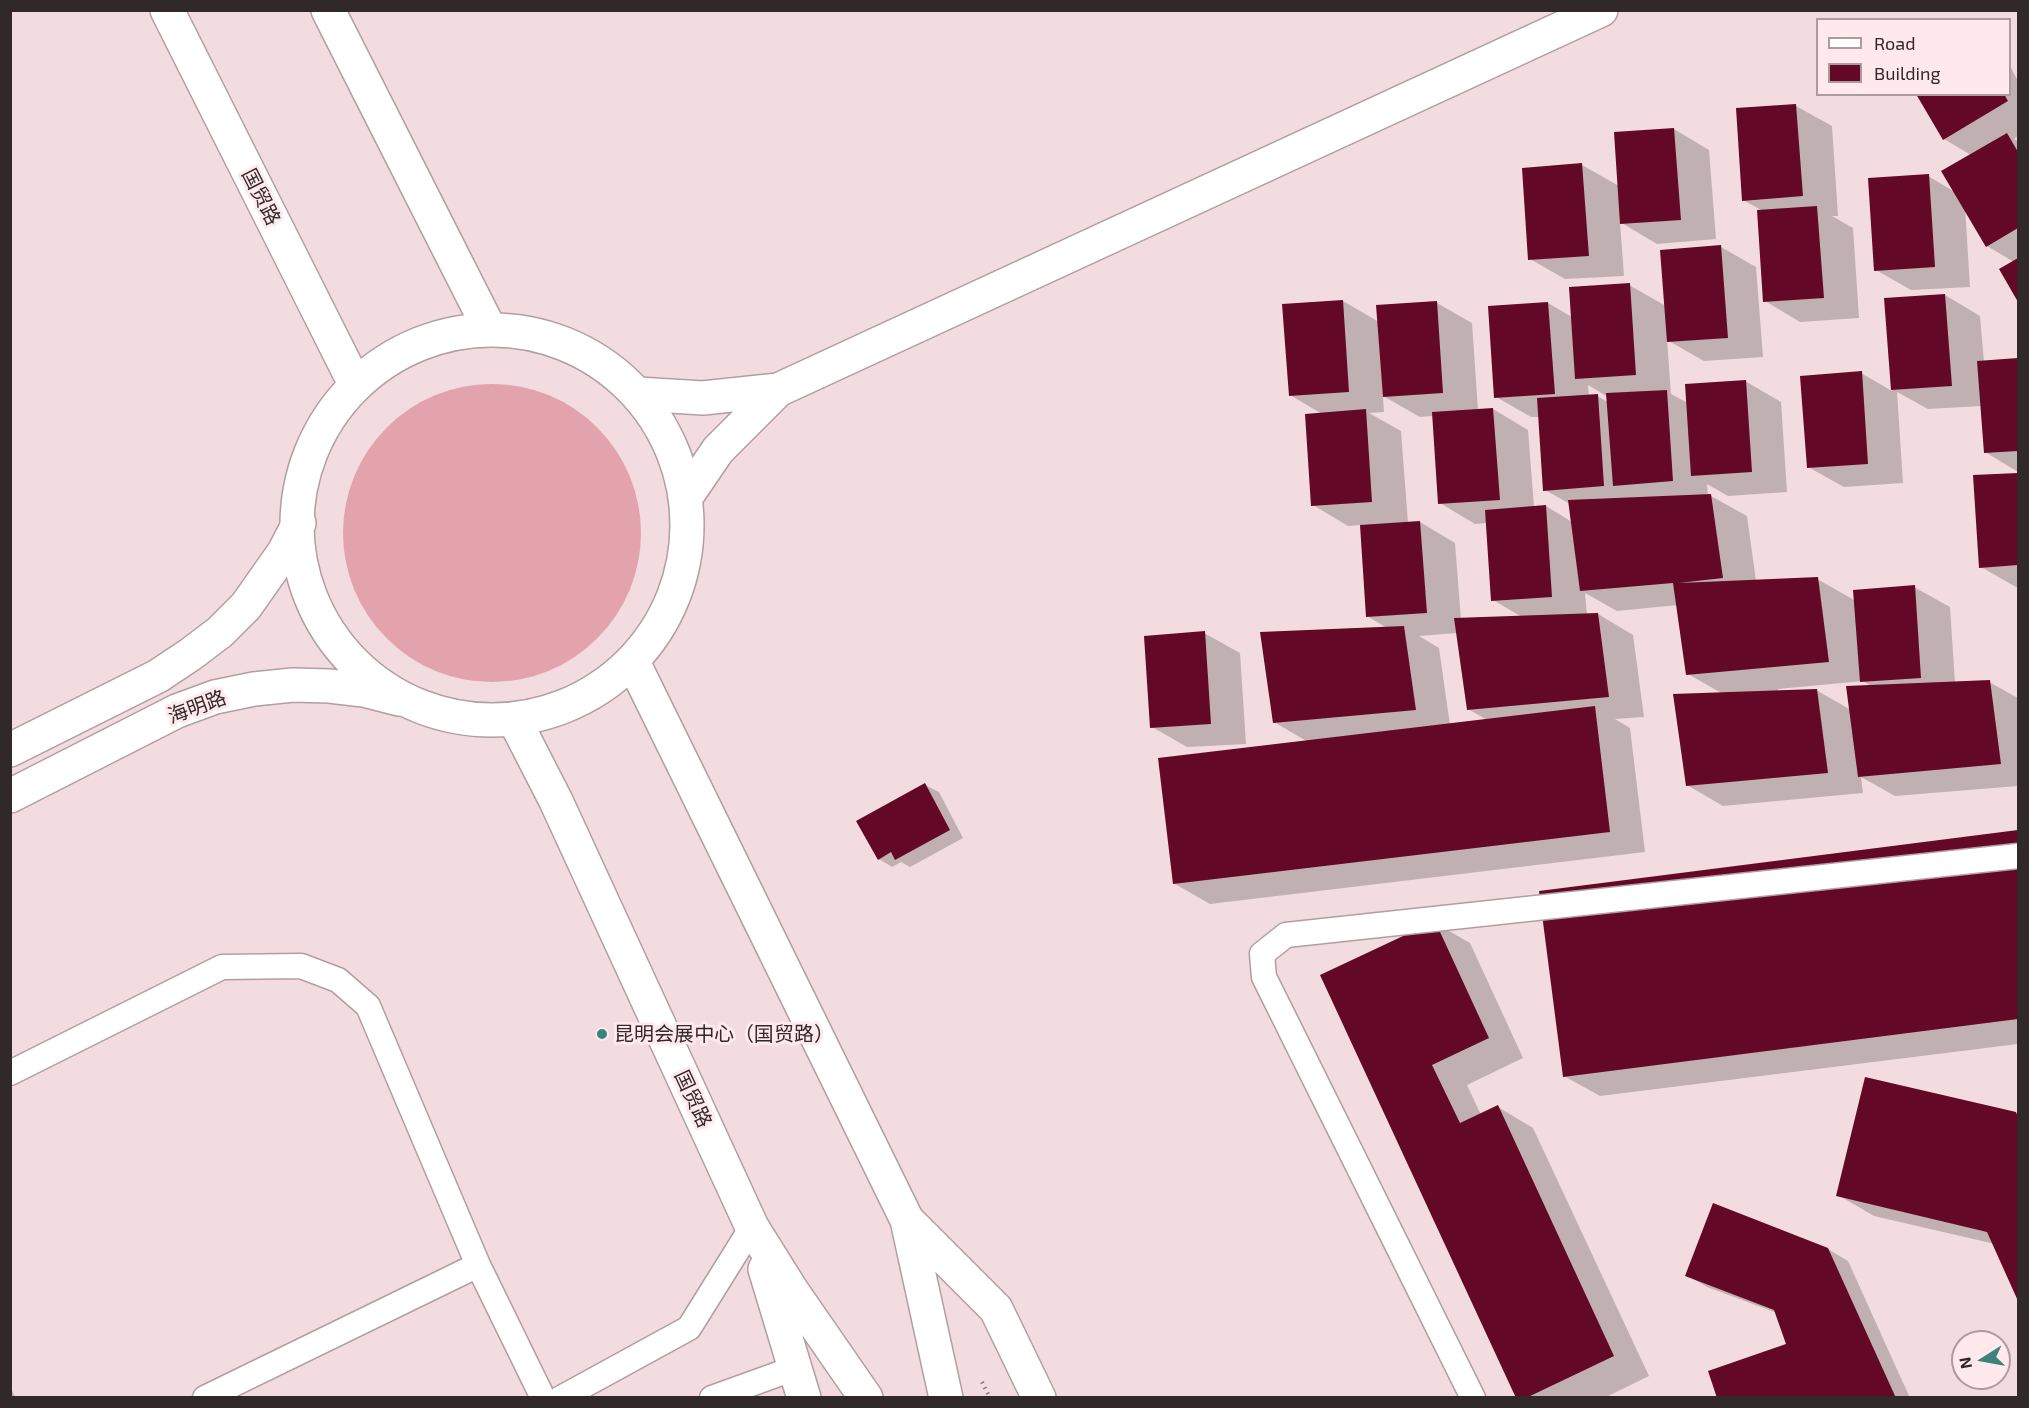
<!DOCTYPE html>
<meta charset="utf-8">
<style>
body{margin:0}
#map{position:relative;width:2029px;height:1408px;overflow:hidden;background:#f2dcdf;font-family:"Exo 2",sans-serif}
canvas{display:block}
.frame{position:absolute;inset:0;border:12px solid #302829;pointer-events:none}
.legend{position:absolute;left:1816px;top:18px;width:195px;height:78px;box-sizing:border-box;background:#ffe9ec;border:2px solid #ac9c9e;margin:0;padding:8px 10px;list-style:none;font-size:18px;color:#302829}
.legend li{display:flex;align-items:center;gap:12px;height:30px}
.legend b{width:30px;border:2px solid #ac9c9e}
.north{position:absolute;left:1951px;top:1330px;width:60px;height:60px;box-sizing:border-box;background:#ffe9ec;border:2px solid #ac9c9e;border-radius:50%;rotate:259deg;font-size:16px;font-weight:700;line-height:24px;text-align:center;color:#302829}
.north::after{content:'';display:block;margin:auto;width:21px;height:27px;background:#3e8379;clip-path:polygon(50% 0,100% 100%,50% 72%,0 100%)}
</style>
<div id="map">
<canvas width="2029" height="1408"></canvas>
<div class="frame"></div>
<ul class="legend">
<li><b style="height:8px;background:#fff"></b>Road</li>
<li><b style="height:16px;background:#630827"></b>Building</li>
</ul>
<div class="north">N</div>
</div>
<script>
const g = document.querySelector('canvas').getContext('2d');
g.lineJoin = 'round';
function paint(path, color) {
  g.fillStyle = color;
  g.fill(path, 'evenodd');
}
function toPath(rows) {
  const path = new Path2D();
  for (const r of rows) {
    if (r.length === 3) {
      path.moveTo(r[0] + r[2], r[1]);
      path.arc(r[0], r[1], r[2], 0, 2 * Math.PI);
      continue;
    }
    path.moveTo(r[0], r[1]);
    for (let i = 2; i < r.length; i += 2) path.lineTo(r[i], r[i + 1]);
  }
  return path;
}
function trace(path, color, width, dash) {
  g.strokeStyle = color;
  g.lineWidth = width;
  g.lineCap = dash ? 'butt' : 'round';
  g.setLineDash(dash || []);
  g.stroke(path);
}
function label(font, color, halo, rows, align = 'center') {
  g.font = font + ' "Exo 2","Noto Sans SC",sans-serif';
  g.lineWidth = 6;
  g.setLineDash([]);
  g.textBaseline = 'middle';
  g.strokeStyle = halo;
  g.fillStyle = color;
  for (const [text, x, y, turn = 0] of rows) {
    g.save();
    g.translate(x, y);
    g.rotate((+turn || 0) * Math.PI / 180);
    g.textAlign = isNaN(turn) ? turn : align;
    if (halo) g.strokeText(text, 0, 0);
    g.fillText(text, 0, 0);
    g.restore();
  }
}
paint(toPath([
 [492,533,149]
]), '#e3a3ad');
paint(toPath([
 [2010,66,2018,81,2018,136,2014,139,2018,141,2018,299,2001,270,2014,262,1987,246,1965,207,1970,287,1911,290,1876,270,1928,176,1955,192,1971,155,1944,139,1918,94,2010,94],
 [1796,106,1832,126,1838,216,1832,216,1853,228,1859,318,1800,322,1765,301,1763,211,1743,200],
 [1674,129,1709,150,1716,239,1657,244,1620,222,1624,276,1565,279,1530,259,1582,165,1619,186],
 [1721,247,1756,267,1763,357,1704,361,1667,340,1671,394,1688,403,1745,381,1781,402,1787,492,1728,496,1707,484,1708,496,1711,496,1747,516,1756,581,1817,579,1856,601,1914,587,1950,607,1955,683,1989,682,2018,698,2018,786,1895,796,1861,777,1863,793,1723,806,1687,785,1723,694,1688,674,1678,605,1617,611,1585,593,1587,615,1598,614,1633,635,1644,717,1615,719,1630,728,1645,852,1210,904,1175,884,1308,742,1274,722,1387,628,1367,616,1361,525,1348,526,1313,505,1322,414,1290,395,1343,301,1379,322,1437,303,1472,323,1478,410,1493,409,1528,430,1534,507,1546,506,1572,522,1570,504,1545,490,1539,417,1531,417,1496,397,1489,307,1548,303,1572,317,1629,285,1666,306],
 [1588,385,1608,397,1608,402,1597,396,1589,397],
 [1383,396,1420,417,1433,416,1440,503,1475,524,1487,523,1493,600,1522,617,1461,620,1455,543,1420,522,1408,523,1401,431,1369,413,1384,412],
 [1457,633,1468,709,1487,720,1450,725,1439,648,1419,636],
 [1863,681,1871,686,1851,710,1816,690,1779,692,1778,689],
 [1945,295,1980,316,1984,362,2018,360,2018,472,1985,452,1982,406,1928,409,1897,392,1903,483,1844,487,1808,467,1861,373,1892,391,1886,299],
 [2018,474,2018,587,2016,587,1981,567,1974,477],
 [1204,633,1240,653,1246,744,1187,747,1152,727],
 [925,785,939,792,963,838,910,867,901,862,892,867,879,859],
 [2018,832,2018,1044,1600,1096,1564,1076,1541,892],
 [1435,923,1470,943,1523,1058,1467,1085,1481,1115,1498,1107,1533,1128,1649,1376,1604,1398,1518,1398,1322,976],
 [2016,1114,2018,1115,2018,1297,1995,1244,1874,1216,1838,1195],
 [1828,1249,1848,1261,1910,1398,1718,1398,1788,1345,1777,1313,1707,1287,1687,1275],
 [10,1387,16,1398,10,1398]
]), '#0003');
paint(toPath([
 [1916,94,2004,94,2008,101,1943,140],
 [1796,104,1803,196,1742,201,1736,108],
 [1674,128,1681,220,1620,224,1614,132],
 [2007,133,2018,152,2018,228,1986,247,1941,171],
 [1582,163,1589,256,1528,260,1522,168],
 [1929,174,1935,267,1874,271,1868,178],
 [1817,206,1824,298,1763,302,1757,210],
 [1721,245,1728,338,1667,342,1660,250],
 [2018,258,2018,302,1999,269],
 [1630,283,1636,375,1575,379,1569,287],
 [1945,294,1952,386,1891,390,1884,298],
 [1343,300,1349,392,1289,396,1282,304],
 [1437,301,1443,393,1383,397,1376,305],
 [1548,302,1555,394,1494,398,1488,306],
 [2018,358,2018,451,1984,453,1977,361],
 [1862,371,1868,464,1807,468,1800,376],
 [1746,380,1752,472,1691,476,1685,384],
 [1667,390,1673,481,1613,486,1606,393],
 [1598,394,1604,486,1543,491,1537,398],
 [1493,408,1500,500,1438,504,1432,412],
 [1366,409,1372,502,1311,506,1305,414],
 [2018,473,2018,565,1979,568,1973,475],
 [1711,494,1723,578,1679,583,1818,577,1829,662,1686,675,1673,583,1580,591,1568,500],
 [1546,505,1552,597,1491,601,1485,510],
 [1420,521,1427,613,1366,617,1360,525],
 [1915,585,1921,678,1860,682,1853,590],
 [1598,613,1609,697,1467,710,1454,618],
 [1404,626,1416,710,1273,723,1260,632],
 [1205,631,1211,724,1150,728,1144,636],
 [1990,680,2001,764,1858,777,1846,686],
 [1817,689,1828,773,1686,786,1673,694],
 [1595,706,1610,832,1173,884,1158,758],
 [925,783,950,830,895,860,891,852,878,860,856,821],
 [2018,830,2018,1019,1563,1077,1539,891],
 [1435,921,1489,1038,1432,1065,1460,1123,1498,1105,1614,1356,1526,1398,1516,1398,1320,975],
 [1865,1077,2016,1112,2018,1117,2018,1301,1987,1232,1836,1196],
 [1713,1203,1828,1248,1896,1398,1717,1398,1708,1371,1786,1344,1774,1310,1685,1276]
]), '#630827');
const service = toPath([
 [10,1073,222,967,301,966,338,980,368,1006,478,1265,543,1398],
 [205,1398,478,1265],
 [561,1398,689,1328,752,1227],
 [712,1398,795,1368],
 [1473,1398,1264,977,1262,954,1286,935,2018,856]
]);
const tertiary = toPath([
 [638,394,703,398,778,390,1601,10],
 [686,497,718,450,778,390],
 [10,750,158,676,191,654,220,632,246,606,284,552,299,523],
 [10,796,177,711,215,697,254,689,293,685,329,686,364,690,399,699]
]);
const secondary = toPath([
 [167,10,355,384],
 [328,10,489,328],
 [492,525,195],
 [633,662,907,1220,946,1398],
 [515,721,556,801,752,1227,792,1291,866,1398],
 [907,1220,996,1309,1039,1398],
 [765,1269,804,1398]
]);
trace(service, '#b29ea1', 27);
trace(tertiary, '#b29ea1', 36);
trace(secondary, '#b29ea1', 36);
trace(toPath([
 [982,1382,990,1398]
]), '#8a7b7d', 4, [1.5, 4.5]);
trace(service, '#fff', 24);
trace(tertiary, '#fff', 33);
trace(secondary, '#fff', 33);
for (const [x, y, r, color] of [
 [602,1034,6,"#3e8379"]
]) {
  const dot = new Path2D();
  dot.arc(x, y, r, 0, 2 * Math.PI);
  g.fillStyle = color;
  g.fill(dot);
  trace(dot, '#ffe9ec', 2);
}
label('20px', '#302829', '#ffe9ec', [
 ["国贸路",261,197,63],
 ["海明路",197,707,-20],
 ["国贸路",693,1099,65]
]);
label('20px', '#302829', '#ffe9ec', [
 ["昆明会展中心（国贸路）",614,1034]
], 'left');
</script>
